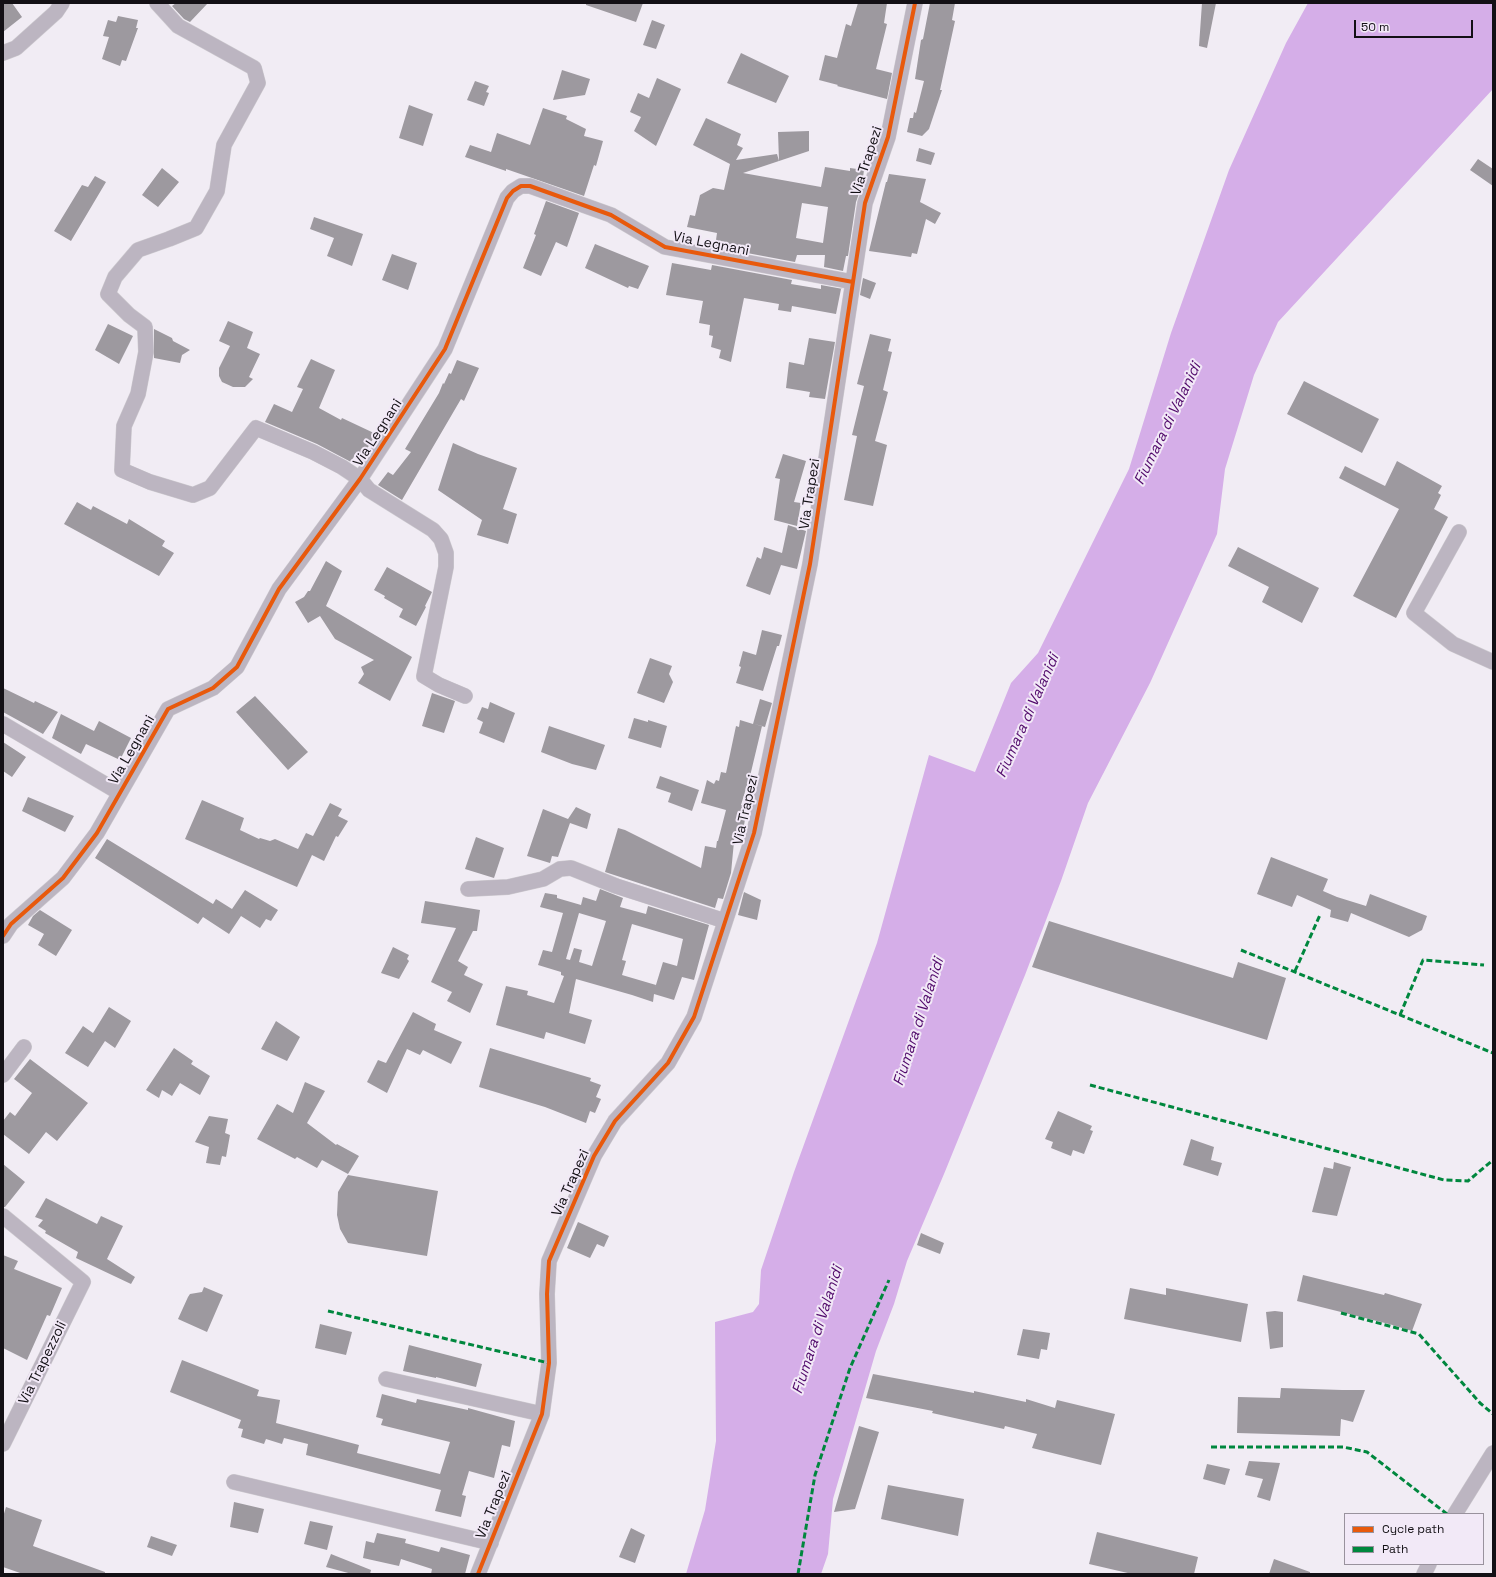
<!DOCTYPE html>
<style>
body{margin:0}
#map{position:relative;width:1496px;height:1577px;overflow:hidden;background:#f1ecf4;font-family:"Space Grotesk",sans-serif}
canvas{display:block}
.frame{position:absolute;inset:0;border:4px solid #131015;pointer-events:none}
.legend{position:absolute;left:1344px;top:1513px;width:140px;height:52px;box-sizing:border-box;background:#f2e9f7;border:1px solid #99929d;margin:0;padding:5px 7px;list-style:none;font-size:12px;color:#131015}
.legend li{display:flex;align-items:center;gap:8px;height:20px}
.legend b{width:20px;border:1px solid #99929d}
.scale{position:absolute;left:1354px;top:20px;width:119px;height:18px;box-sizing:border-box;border:2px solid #131015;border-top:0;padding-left:5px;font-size:12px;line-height:14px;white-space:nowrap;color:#131015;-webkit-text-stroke:3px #f2e9f7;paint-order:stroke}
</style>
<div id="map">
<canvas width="1496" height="1577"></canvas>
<div class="frame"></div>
<ul class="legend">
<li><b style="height:5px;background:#e8590c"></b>Cycle path</li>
<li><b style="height:5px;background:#00873e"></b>Path</li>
</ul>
<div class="scale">50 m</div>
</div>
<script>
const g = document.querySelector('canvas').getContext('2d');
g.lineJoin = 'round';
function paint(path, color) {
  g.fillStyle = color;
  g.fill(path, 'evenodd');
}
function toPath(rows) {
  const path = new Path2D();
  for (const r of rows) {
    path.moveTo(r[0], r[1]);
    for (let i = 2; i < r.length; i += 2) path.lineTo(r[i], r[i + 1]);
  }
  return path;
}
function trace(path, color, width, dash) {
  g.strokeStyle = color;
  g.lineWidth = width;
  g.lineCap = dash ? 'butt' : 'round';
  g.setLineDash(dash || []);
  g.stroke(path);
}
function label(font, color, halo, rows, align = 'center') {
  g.font = font + ' "Space Grotesk",sans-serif';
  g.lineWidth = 4;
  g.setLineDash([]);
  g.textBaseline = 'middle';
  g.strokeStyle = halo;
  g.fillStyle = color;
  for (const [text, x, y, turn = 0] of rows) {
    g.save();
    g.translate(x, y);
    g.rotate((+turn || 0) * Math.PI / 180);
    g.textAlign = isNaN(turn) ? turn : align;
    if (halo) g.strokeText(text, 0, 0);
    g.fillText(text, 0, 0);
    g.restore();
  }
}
paint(toPath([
 [1308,3,1493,3,1493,89,1278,322,1254,375,1225,469,1217,534,1150,683,1088,803,1061,881,1025,975,944,1174,907,1261,894,1304,876,1351,833,1499,828,1554,821,1574,686,1574,705,1510,716,1441,715,1322,753,1312,759,1304,761,1270,794,1172,877,943,929,755,975,772,1011,683,1038,653,1129,469,1171,333,1229,170,1286,43]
]), '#d5aee8');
paint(toPath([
 [3,3,12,3,22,17,3,32],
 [176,3,208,3,190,22,184,19,172,6],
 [586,3,643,3,636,22,586,5],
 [858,3,887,3,884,23,887,24,876,69,892,73,887,99,837,86,838,85,819,80,825,55,837,58,846,24,851,26],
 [930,3,955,3,952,20,955,21,940,90,942,90,929,129,922,136,907,132,910,118,913,118,914,112,916,113,924,81,915,79,921,40,923,39],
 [1202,3,1216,3,1207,48,1199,46],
 [118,16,138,20,136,28,138,28,126,61,122,60,120,66,102,59,109,37,103,36,108,20,116,22],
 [652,20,665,25,656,49,643,45],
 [741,53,789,76,776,103,727,83],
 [562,70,590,79,585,95,553,100],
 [657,78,681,89,656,146,634,131,641,117,630,112,638,93,649,98],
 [475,81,489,86,486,92,489,93,484,106,467,100],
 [409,105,433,114,423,146,399,138],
 [543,108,567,116,566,119,586,129,584,136,603,141,596,166,594,165,584,196,506,169,506,171,465,157,470,145,491,152,497,133,530,145],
 [706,118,741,134,737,145,743,148,736,160,777,154,779,161,743,173,821,187,825,167,850,171,850,168,864,170,862,185,856,202,848,256,846,256,843,271,824,267,825,255,797,255,795,262,715,247,717,233,687,227,690,215,695,216,700,195,713,188,724,190,730,164,693,145],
 [802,203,828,207,823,243,796,238],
 [809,131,809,151,779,161,778,132],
 [919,148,935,153,931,165,916,161],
 [1478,159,1493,169,1493,186,1470,170],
 [162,168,179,182,158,207,142,195],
 [889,174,926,179,920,202,941,213,935,224,926,219,917,254,912,253,911,257,869,251,886,182,887,182],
 [95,176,106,182,71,241,54,231,82,185,88,187],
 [546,201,579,213,567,247,556,242,541,276,523,268,536,235,534,234],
 [314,217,363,234,352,266,327,256,334,238,310,229],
 [595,244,649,266,638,289,629,286,628,288,585,268],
 [392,254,417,263,408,290,382,280],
 [672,263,711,270,712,265,792,280,791,284,821,289,821,285,843,289,841,289,836,314,792,306,791,312,778,310,779,304,744,298,731,362,719,358,721,350,711,347,713,336,709,335,710,325,699,323,703,301,666,295],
 [863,278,876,283,870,299,860,295],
 [228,321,253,332,247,348,260,354,249,377,253,379,245,387,233,387,222,382,219,376,219,368,230,346,219,341],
 [108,324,133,336,119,364,95,350],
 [154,329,172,338,173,341,190,350,182,355,180,363,154,358],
 [870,334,891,339,888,351,892,352,883,390,888,392,875,441,887,445,873,506,844,500,857,436,852,435,864,386,857,384],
 [809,338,835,342,825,399,809,397,810,392,786,388,789,362,804,365],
 [311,359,335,370,319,408,341,420,342,418,376,434,362,457,356,453,351,462,317,444,265,422,274,404,292,412,303,389,297,387],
 [457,360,479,368,464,401,461,399,402,500,378,485,388,472,393,475,411,452,405,449,439,393,443,383,444,384,449,373,451,374],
 [1304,381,1379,419,1362,453,1287,414],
 [453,443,478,454,517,468,503,509,517,514,508,544,477,535,482,520,438,490],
 [783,454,806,461,794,502,801,503,797,526,774,520,780,479,775,478],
 [1397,461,1442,486,1438,493,1441,495,1434,509,1448,517,1396,618,1353,596,1399,509,1339,478,1345,466,1385,486],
 [77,502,91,510,93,506,127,524,129,519,165,541,162,546,174,553,159,576,64,524],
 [788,525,806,531,797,569,781,565,770,595,746,586,757,557,761,559,764,547,782,553],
 [1238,547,1319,588,1302,623,1262,602,1269,587,1228,566],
 [326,561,342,571,326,606,412,657,390,701,358,683,364,674,361,667,374,660,335,639,320,616,308,623,295,602,304,597,308,591,310,591],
 [387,567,432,592,425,606,426,607,416,626,399,617,403,609,384,598,385,596,374,590],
 [762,630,782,635,779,646,777,646,763,691,736,683,741,667,739,666,743,651,756,655],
 [650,658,672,666,669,674,673,682,664,703,637,693],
 [3,688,34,703,35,701,58,712,43,734,3,712],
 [432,693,455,701,444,733,422,726],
 [255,696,308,752,288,770,236,712],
 [760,699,772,703,765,727,754,724,762,726,751,772,741,805,747,806,743,832,735,831,731,873,723,899,718,898,715,908,605,872,618,828,625,830,701,868,705,846,716,848,717,841,718,841,726,810,701,803,707,780,714,784,716,780,719,781,721,772,726,773,736,726,739,727,740,720,753,724],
 [490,702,515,713,504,743,479,733,483,722,477,719,482,707,488,709],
 [61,714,94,731,99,721,131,738,120,760,86,744,81,754,52,738],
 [634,718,648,722,648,720,667,726,661,748,628,738],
 [549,726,605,745,596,770,572,764,541,752],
 [3,742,26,757,12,777,3,771],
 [660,776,699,790,692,811,668,802,671,793,656,788],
 [28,797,74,816,65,832,22,811],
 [202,800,244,818,240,830,259,839,260,838,270,841,275,839,298,849,306,833,313,836,330,803,342,809,338,816,348,821,338,837,336,836,324,861,312,855,297,887,185,839],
 [576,807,591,814,587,829,570,823,558,857,552,856,550,863,527,856,543,809,568,819],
 [476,837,504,848,494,878,465,869],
 [107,839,213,904,216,899,232,909,245,890,278,910,271,921,266,919,260,928,241,916,229,934,203,917,198,924,95,858],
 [1271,857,1328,879,1323,891,1337,897,1366,906,1370,894,1427,916,1422,930,1409,937,1351,913,1348,922,1330,917,1331,910,1297,895,1292,907,1257,894],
 [600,889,623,898,620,907,646,914,648,906,709,925,694,980,682,977,674,1000,654,994,653,1002,632,995,576,979,569,1013,592,1020,585,1044,546,1032,544,1039,496,1025,506,986,528,991,527,995,554,1003,564,976,561,975,561,972,538,965,543,950,552,952,563,913,540,907,545,893,557,895,557,898,581,905,583,897,596,901],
 [579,913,606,921,592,966,579,962,582,950,574,948,570,960,566,959],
 [632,924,683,939,677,966,663,962,655,988,656,985,622,975,626,961,622,960],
 [744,892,761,900,757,920,738,915],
 [425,901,480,910,477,931,473,931,458,961,468,967,464,975,483,984,470,1013,447,1001,452,992,431,982,456,928,421,923],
 [40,910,72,930,56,956,38,945,44,934,28,925,33,916],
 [1049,921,1233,978,1238,962,1286,978,1267,1040,1032,967],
 [393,947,409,955,407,959,409,961,399,979,381,973],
 [109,1007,131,1021,115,1048,105,1041,88,1067,65,1053,83,1026,93,1033],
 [413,1012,436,1024,434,1030,462,1042,451,1064,423,1050,420,1055,407,1049,387,1093,367,1082,378,1060,386,1063],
 [276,1021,300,1037,287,1061,261,1049],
 [174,1048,193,1061,191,1064,210,1076,200,1095,180,1083,172,1096,162,1090,159,1098,146,1090],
 [490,1048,591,1078,590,1081,601,1085,596,1097,601,1099,595,1113,590,1111,586,1123,545,1107,479,1087],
 [30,1059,88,1103,57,1141,46,1132,29,1154,3,1134,3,1121,10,1112,15,1116,32,1093,14,1079],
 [305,1082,325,1091,307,1123,336,1145,337,1144,359,1156,348,1174,322,1160,317,1168,297,1157,295,1159,257,1139,277,1104,293,1113],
 [1058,1111,1092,1126,1090,1130,1093,1131,1084,1154,1073,1150,1071,1156,1051,1148,1053,1142,1045,1139],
 [209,1116,228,1119,225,1133,230,1135,226,1157,222,1156,220,1165,206,1163,209,1147,195,1142],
 [1191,1139,1214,1147,1211,1160,1222,1163,1218,1176,1183,1165],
 [1334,1162,1351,1167,1337,1216,1312,1212,1324,1167,1333,1169],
 [3,1164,25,1182,5,1207,3,1207],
 [348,1175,438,1191,427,1256,348,1243,340,1229,337,1215,338,1192],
 [46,1198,97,1224,101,1216,123,1226,107,1259,135,1277,131,1284,76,1258,78,1252,45,1233,46,1231,38,1226,43,1220,35,1217],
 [578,1222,609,1236,604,1247,597,1244,590,1258,567,1248],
 [921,1233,944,1243,940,1254,917,1245],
 [3,1255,18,1261,14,1269,62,1288,50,1316,47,1315,27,1360,3,1348],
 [1303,1275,1384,1295,1385,1293,1422,1304,1412,1331,1389,1324,1297,1301],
 [204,1287,223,1295,207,1332,178,1319,188,1297,190,1294,202,1292],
 [1130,1288,1166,1295,1166,1288,1248,1304,1241,1342,1124,1319],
 [1275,1311,1283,1312,1283,1347,1270,1349,1266,1312],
 [320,1324,352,1332,346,1355,315,1348],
 [1023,1329,1050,1333,1047,1350,1041,1349,1039,1359,1017,1355],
 [409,1345,482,1364,476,1387,436,1377,436,1378,403,1371],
 [182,1360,259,1390,257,1396,280,1400,276,1423,359,1445,357,1453,440,1474,450,1442,381,1425,383,1419,376,1417,382,1394,416,1403,417,1399,468,1410,468,1408,515,1421,510,1447,502,1445,494,1478,469,1471,462,1495,466,1496,461,1517,435,1511,441,1490,306,1455,308,1444,284,1438,282,1444,266,1439,264,1444,241,1437,243,1429,238,1428,241,1420,170,1392],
 [873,1374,974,1393,974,1391,1026,1402,1026,1399,1055,1408,1057,1400,1115,1414,1101,1465,1032,1448,1037,1434,1005,1426,1004,1429,932,1413,933,1411,866,1398],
 [1281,1388,1342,1390,1365,1390,1353,1422,1341,1419,1340,1436,1237,1433,1238,1397,1280,1398],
 [859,1426,879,1432,855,1509,834,1512],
 [1249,1461,1280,1463,1270,1501,1257,1497,1263,1479,1245,1475],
 [1207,1464,1230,1469,1225,1485,1203,1479],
 [888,1485,964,1499,958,1536,881,1519],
 [234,1502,264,1509,258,1533,230,1527],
 [6,1507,42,1520,33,1546,105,1572,105,1574,23,1574,3,1567,3,1517],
 [310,1521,333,1526,327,1550,304,1544],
 [631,1528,645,1535,635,1563,619,1557],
 [1097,1532,1198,1557,1194,1574,1132,1574,1089,1564],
 [377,1533,406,1539,405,1543,439,1552,441,1547,470,1555,465,1574,431,1574,432,1569,401,1559,399,1566,363,1558,366,1541,374,1543],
 [151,1536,177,1545,172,1556,147,1547],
 [331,1554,371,1570,370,1574,352,1574,326,1567],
 [1274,1559,1310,1572,1310,1574,1269,1574]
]), '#9d999f');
const minor = toPath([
 [157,3,178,26,254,68,258,83,224,145,217,191,196,228,169,239,138,250,115,277,108,294,129,315,145,327,146,352,138,394,124,426,122,470,150,482,193,495,210,488,256,428,313,452,342,467,360,479,369,490,433,530,441,539,446,553,446,567,424,676,439,685,465,696],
 [3,53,16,48,56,12,62,3],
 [1459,532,1414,613,1453,644,1493,662],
 [3,724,120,793],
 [468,889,508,887,543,879,560,869,571,868,616,886,725,921],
 [3,936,11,924,63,878,97,833,168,709,213,688,237,667,279,589,360,479,445,349,507,198,513,191,521,186,530,186,611,215,665,247,853,282],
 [3,1075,24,1047],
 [3,1216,83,1282,3,1444],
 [386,1379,542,1414],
 [234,1482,491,1543],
 [1455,1514,1493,1453],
 [478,1574,542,1414,549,1363,547,1294,549,1261,594,1156,615,1121,668,1063,694,1017,754,833,810,564,865,203,888,137,915,3],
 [1424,1574,1429,1564]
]);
trace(minor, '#cdcacf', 16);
trace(minor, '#bcb5c1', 15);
trace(toPath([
 [1241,950,1493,1053],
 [1295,971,1320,915],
 [1400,1015,1423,960,1484,965],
 [1090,1085,1444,1180,1468,1181,1493,1160],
 [328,1311,549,1363],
 [1341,1313,1419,1334,1480,1403,1493,1414],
 [1211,1447,1343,1447,1367,1452,1447,1514],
 [798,1574,815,1475,850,1368,889,1280]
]), '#00873e', 3, [6, 3]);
trace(toPath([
 [3,936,11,924,63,878,97,833,168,709,213,688,237,667,279,589,360,479,445,349,507,198,513,191,521,186,530,186,611,215,665,247,853,282],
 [478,1574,542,1414,549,1363,547,1294,549,1261,594,1156,615,1121,668,1063,694,1017,754,833,810,564,865,203,888,137,915,3]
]), '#e8590c', 4);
label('14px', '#131015', '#f2e9f7', [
 ["Via Trapezi",867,161,-72],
 ["Via Legnani",711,244,11],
 ["Via Legnani",378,433,-57],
 ["Via Trapezi",810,494,-81],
 ["Via Legnani",132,750,-60],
 ["Via Trapezi",746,810,-77],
 ["Via Trapezi",571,1183,-66],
 ["Via Trapezzoli",43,1363,-64],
 ["Via Trapezi",494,1505,-68]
]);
label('italic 15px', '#510a6b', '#f2e9f7', [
 ["Fiumara di Valanidi",1168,424,-64],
 ["Fiumara di Valanidi",1028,716,-66],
 ["Fiumara di Valanidi",919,1022,-72],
 ["Fiumara di Valanidi",818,1330,-72]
]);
</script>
